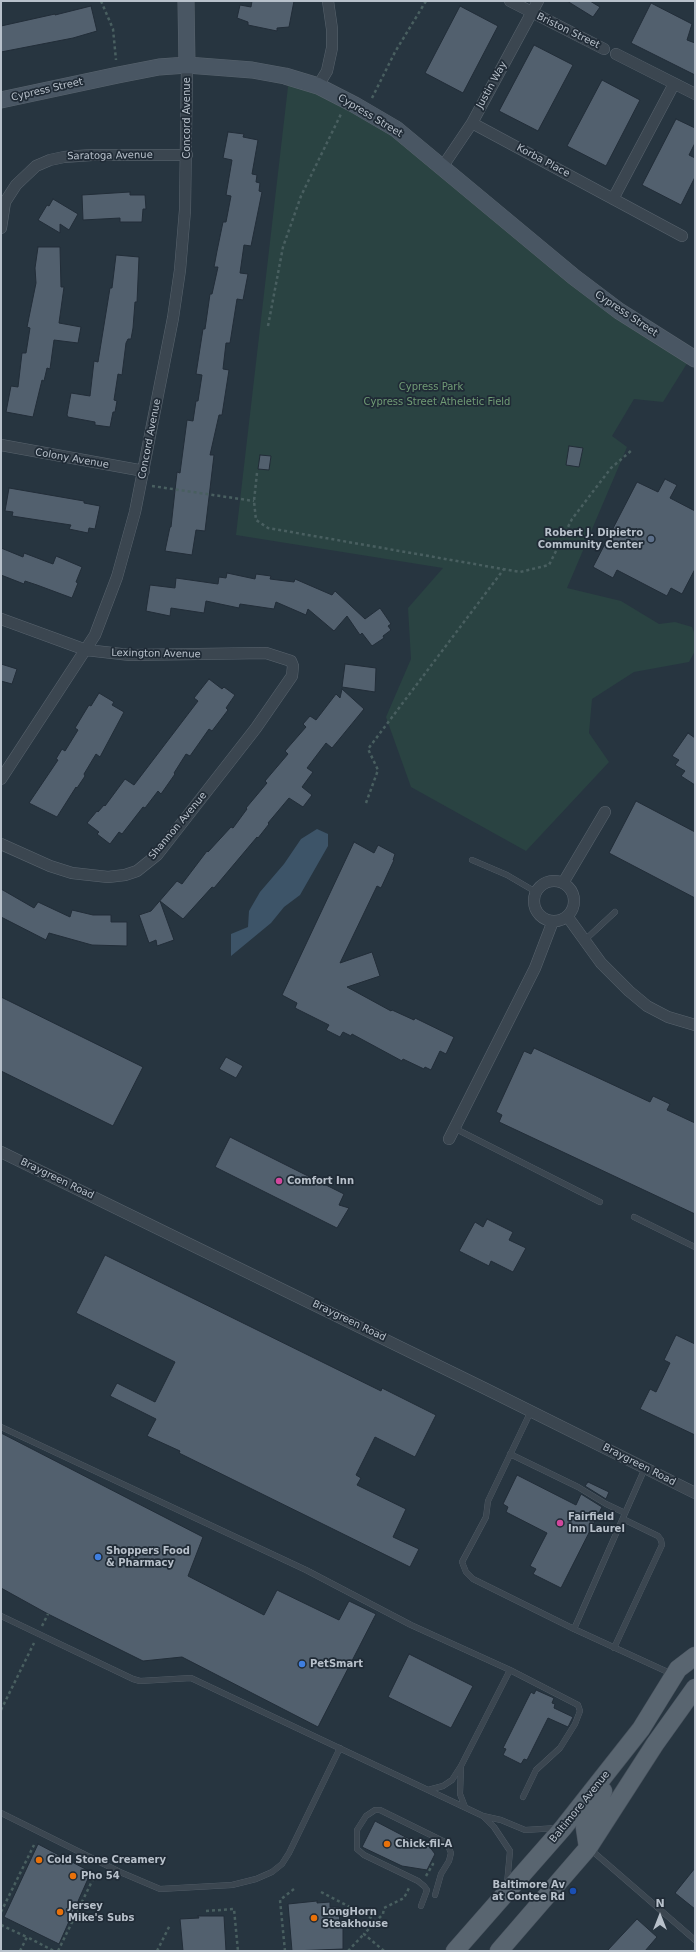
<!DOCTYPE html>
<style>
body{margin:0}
#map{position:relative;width:696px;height:1952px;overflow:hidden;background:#273540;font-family:"DejaVu Sans",sans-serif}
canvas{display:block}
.frame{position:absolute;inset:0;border:2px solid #b8c1cb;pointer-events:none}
.north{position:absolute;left:640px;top:1896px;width:40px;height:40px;-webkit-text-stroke:3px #202b36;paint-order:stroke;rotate:0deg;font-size:11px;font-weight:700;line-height:16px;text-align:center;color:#b8c1cb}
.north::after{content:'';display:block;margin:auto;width:14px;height:18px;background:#b8c1cb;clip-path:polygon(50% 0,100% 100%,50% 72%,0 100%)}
</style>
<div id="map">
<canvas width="696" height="1952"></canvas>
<div class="frame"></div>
<div class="north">N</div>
</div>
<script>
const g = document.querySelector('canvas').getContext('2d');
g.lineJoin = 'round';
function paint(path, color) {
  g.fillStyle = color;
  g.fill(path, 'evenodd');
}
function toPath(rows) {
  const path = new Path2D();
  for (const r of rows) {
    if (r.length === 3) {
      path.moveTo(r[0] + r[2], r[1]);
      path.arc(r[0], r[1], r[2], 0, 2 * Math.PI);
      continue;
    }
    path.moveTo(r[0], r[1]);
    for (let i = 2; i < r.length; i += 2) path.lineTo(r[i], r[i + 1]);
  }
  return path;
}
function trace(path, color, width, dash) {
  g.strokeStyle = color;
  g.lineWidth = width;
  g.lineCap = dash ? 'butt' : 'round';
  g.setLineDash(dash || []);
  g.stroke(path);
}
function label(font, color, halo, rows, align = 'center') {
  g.font = font + ' "DejaVu Sans",sans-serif';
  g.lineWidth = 3.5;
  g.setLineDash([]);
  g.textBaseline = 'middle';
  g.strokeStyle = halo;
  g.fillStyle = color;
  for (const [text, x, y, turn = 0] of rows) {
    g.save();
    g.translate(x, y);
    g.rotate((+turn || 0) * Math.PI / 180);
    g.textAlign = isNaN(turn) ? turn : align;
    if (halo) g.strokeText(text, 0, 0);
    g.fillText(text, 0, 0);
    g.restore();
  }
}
paint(toPath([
 [289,78,337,95,652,332,691,357,663,402,634,399,612,436,627,447,567,588,621,601,659,624,675,622,692,627,695,635,695,651,689,662,634,672,592,699,589,733,609,762,526,851,411,787,386,717,411,659,408,608,443,568,236,535]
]), '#2a4342');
paint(toPath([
 [317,829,328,834,328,846,300,895,284,907,271,923,231,956,231,934,248,927,249,911,260,892,284,864,301,839]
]), '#3d5468');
const building = toPath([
 [252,1,294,1,289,27,277,28,277,31,248,25,248,22,237,18,240,5,251,7,252,1],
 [567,1,590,1,600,7,593,17,567,1],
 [651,3,692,24,687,40,695,43,695,75,631,43,651,3],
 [91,6,97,31,73,38,1,52,1,26,55,14,55,15,91,6],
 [460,6,498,26,463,93,425,73,460,6],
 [534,45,573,65,538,131,499,111,534,45],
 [602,80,640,100,606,166,567,146,602,80],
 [676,119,695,128,695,143,689,155,695,158,695,177,681,205,642,185,676,119],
 [228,132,244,134,243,137,258,140,252,174,257,175,256,182,260,183,259,191,262,192,251,246,244,245,240,273,248,274,243,300,237,299,230,343,226,343,223,369,229,370,222,415,219,415,210,455,214,455,205,531,196,530,192,555,165,551,170,527,171,527,177,472,180,473,187,420,193,421,196,401,198,401,202,375,196,374,203,329,205,329,210,294,212,294,218,267,214,267,217,251,223,222,226,222,231,196,226,195,232,160,223,158,228,132],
 [130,192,130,195,145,195,146,209,143,209,142,222,120,222,120,218,83,220,82,195,130,192],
 [53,199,78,214,69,230,60,224,60,233,38,220,47,205,49,206,53,199],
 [38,247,60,247,61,287,64,287,59,323,81,327,78,343,54,340,50,369,47,368,44,381,42,380,33,417,6,412,11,386,18,387,22,353,26,353,30,328,27,327,36,283,35,268,38,247],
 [116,255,139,257,137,302,135,302,133,328,131,339,128,339,126,343,122,375,118,374,114,400,117,401,115,412,113,412,110,427,95,425,95,422,68,417,67,415,71,393,90,396,94,361,98,362,110,288,112,288,116,255],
 [569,446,583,448,579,467,566,465,569,446],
 [260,455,271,456,269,470,258,469,260,455],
 [665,479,677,485,670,498,695,511,695,569,682,594,671,588,667,596,617,570,613,578,593,567,637,482,658,492,665,479],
 [9,488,84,501,84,503,100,506,95,529,89,528,88,533,69,529,71,525,12,516,13,512,5,511,9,488],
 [1,548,23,557,24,553,53,564,56,556,82,567,76,582,78,583,72,598,37,585,25,581,24,584,1,575,1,548],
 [227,573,255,579,256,574,271,576,270,579,294,582,295,579,332,595,335,591,365,619,380,608,391,624,388,626,391,630,383,636,384,638,372,646,362,633,360,635,347,616,334,631,308,609,306,615,276,602,274,609,240,604,239,608,206,601,204,613,171,608,170,616,146,611,150,585,175,588,176,578,218,584,219,577,226,578,227,573],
 [1,664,17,669,12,684,1,681,1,664],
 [345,664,376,668,375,692,342,687,345,664],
 [209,679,222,689,224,687,235,695,226,708,228,710,212,731,209,729,190,756,186,754,174,773,175,774,161,794,158,791,145,808,143,807,122,834,119,832,110,844,97,834,99,832,87,823,97,811,98,812,104,805,105,806,125,779,134,785,198,701,194,698,209,679],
 [342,689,364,709,332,748,326,743,307,768,313,772,302,787,312,795,303,807,289,798,268,823,269,824,258,838,257,837,214,888,212,887,183,919,160,901,174,940,157,946,156,940,149,943,139,915,151,911,177,881,182,884,207,851,208,852,231,827,233,828,247,809,246,808,267,783,265,781,288,754,285,751,306,727,303,724,310,716,316,720,336,694,340,698,342,689],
 [99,693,114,702,112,705,124,712,100,757,96,754,84,774,85,776,77,788,76,787,57,817,29,803,58,760,56,759,62,749,65,751,78,730,75,728,89,705,91,706,99,693],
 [688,733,695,738,695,785,681,776,685,771,675,765,679,760,672,756,688,733],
 [636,801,695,832,695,898,609,853,636,801],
 [354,842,374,853,378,845,395,854,393,860,394,860,381,888,377,886,340,963,372,952,380,976,347,987,391,1011,392,1010,414,1020,415,1018,454,1037,446,1054,440,1051,431,1070,425,1067,424,1069,403,1059,402,1061,352,1034,351,1036,343,1032,340,1037,326,1030,329,1025,295,1008,297,1003,282,995,354,842],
 [1,889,34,908,38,902,70,917,72,910,93,915,111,915,111,922,127,922,127,946,92,945,49,933,46,940,1,917,1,889],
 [1,997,143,1067,113,1126,1,1071,1,997],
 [534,1048,650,1102,653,1096,670,1104,667,1110,695,1123,695,1214,499,1122,502,1115,496,1112,524,1051,531,1054,534,1048],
 [226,1057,243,1066,236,1078,219,1069,226,1057],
 [230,1137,344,1194,339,1205,349,1208,337,1228,215,1167,230,1137],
 [487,1219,513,1232,509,1240,526,1248,513,1272,491,1261,489,1266,459,1251,475,1222,483,1227,487,1219],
 [105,1255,381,1391,382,1388,436,1415,415,1457,375,1437,356,1475,361,1478,357,1485,406,1509,393,1537,419,1549,410,1567,179,1453,180,1451,147,1436,156,1419,110,1396,117,1383,155,1402,175,1362,76,1313,105,1255],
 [676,1335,695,1344,695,1435,640,1409,650,1389,656,1392,670,1363,664,1360,676,1335],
 [1,1433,203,1537,188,1576,264,1615,277,1590,339,1620,349,1601,376,1614,318,1727,182,1657,143,1661,48,1614,1,1588,1,1433],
 [517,1475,576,1505,581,1494,602,1507,561,1588,533,1574,536,1569,530,1566,547,1533,506,1512,508,1507,503,1504,517,1475],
 [588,1482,609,1492,606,1499,585,1486,588,1482],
 [409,1654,473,1686,451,1728,388,1697,409,1654],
 [536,1690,554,1698,552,1703,555,1704,554,1708,573,1717,568,1727,548,1718,527,1760,524,1759,521,1764,503,1755,506,1749,503,1748,531,1692,534,1694,536,1690],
 [375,1821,417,1843,429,1846,435,1854,427,1870,402,1866,362,1847,375,1821],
 [38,1844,91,1872,59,1944,4,1917,38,1844],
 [695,1868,695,1909,675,1893,695,1868],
 [317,1901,317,1903,330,1902,330,1907,339,1907,340,1928,343,1928,343,1949,292,1951,288,1904,317,1901],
 [198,1916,224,1916,226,1951,183,1951,180,1919,199,1918,198,1916],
 [637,1919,657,1937,645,1951,607,1951,637,1919]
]);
paint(building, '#52606e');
trace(building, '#222d38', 1);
const lane = toPath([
 [472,860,507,875,536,892],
 [585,940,615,912],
 [454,1128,600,1202],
 [634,1217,695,1247],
 [531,1411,488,1501,486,1517,462,1562,466,1572,473,1579,574,1629,672,1674],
 [1,1427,306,1570,411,1625,510,1670,578,1705,580,1711,575,1724,560,1748,536,1770,523,1797],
 [510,1454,578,1487,606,1504,625,1513],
 [1,1616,133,1679,140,1681,191,1678,483,1816,501,1820,525,1830,557,1828],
 [574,1629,645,1468],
 [614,1648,662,1545,661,1540,658,1536,623,1519],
 [461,1767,460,1794,465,1807],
 [428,1790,443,1786,452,1780,461,1766,510,1670],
 [1,1813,120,1872,160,1889,232,1885,256,1879,272,1872,282,1864,289,1853,340,1748],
 [483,1816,494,1827,510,1851,507,1884],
 [590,1849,695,1940],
 [421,1906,427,1890,424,1886,418,1881,364,1855,357,1849,357,1830,366,1816,375,1810,380,1810,447,1843,451,1853,449,1861,441,1874,435,1895]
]);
const street = toPath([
 [510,1,604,49],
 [616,54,695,94],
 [318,86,327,71,332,48,332,29,328,1],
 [472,123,682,236],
 [443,166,472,123,538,1],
 [613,199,674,84],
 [1,228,5,202,16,185,36,166,50,160,64,157,92,155,187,155],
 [1,445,144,471],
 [1,619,86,650,130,655,266,653,291,661,293,666,292,676,256,728,157,855,137,871,125,875,108,877,72,873,50,866,1,844],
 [1,779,95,635,117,577,135,512,173,318,180,270,185,210,187,65],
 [554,901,20],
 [563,883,605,812],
 [567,916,601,963,629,991,647,1006,668,1017,695,1025],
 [449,1139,535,968,553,921],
 [1,1152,484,1388,695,1493]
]);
const secondary = toPath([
 [186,1,187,65],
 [1,100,118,75,159,67,187,65,252,70,285,76,318,86,355,105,396,129,574,277,619,311,695,359]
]);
const primary = toPath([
 [588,1848,585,1828,603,1791],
 [455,1951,563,1828,641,1729,678,1669,695,1656],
 [499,1951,588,1848,655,1744,695,1688]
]);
trace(lane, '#59646e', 6);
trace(street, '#59646e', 12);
trace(secondary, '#59646e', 17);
trace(primary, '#48525d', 19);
trace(toPath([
 [101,1,113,29,116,60],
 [372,98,395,52,426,1],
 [268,326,283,247,301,196,341,114],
 [257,473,254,501,256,520,268,528,520,572,549,565,572,519,611,468,632,450],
 [152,486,254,501],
 [366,803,378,770,368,749,504,569],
 [42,1626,48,1614],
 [1,1710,34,1643],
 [426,1876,433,1864,431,1863],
 [321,1892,375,1920],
 [206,1911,234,1909,238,1951],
 [1,1912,34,1845],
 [1,1925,27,1937],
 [20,1951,27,1937,54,1951],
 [58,1951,96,1873],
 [157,1951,170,1925],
 [285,1951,280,1900,294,1889],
 [348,1951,364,1934],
 [384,1951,364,1934,383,1914,384,1908,404,1898,409,1888]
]), '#495f60', 2.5, [3, 3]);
trace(lane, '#3b4650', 5.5);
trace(street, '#3b4650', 11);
trace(secondary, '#495663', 16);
trace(primary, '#596570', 18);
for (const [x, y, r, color] of [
 [651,539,4,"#5c6f8a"],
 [279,1181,4,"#d1479c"],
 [560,1523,4,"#d1479c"],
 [98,1557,4,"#3f7fe0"],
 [302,1664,4,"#3f7fe0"],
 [387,1844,4,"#e8710a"],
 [39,1860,4,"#e8710a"],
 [73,1876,4,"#e8710a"],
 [573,1891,4,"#1a4fb4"],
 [60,1912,4,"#e8710a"],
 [314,1918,4,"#e8710a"]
]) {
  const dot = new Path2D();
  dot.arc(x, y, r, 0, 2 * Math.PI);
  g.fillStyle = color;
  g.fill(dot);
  trace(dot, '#202b36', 1.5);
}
label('10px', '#b8c1cb', '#202b36', [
 ["Briston Street",568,31,26],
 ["Justin Way",492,85,-61],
 ["Cypress Street",47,90,-13],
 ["Cypress Street",370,116,31],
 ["Concord Avenue",187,118,-90],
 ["Saratoga Avenue",110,156,-1],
 ["Korba Place",543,161,28],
 ["Cypress Street",626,314,34],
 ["Concord Avenue",150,439,-79],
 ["Colony Avenue",72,459,10],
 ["Lexington Avenue",156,654,1],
 ["Shannon Avenue",178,826,-50],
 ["Braygreen Road",57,1179,26],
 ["Braygreen Road",349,1321,26],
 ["Braygreen Road",639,1465,27],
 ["Baltimore Avenue",580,1807,-51]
]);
label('10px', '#709b75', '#202b36', [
 ["Cypress Park",431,387],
 ["Cypress Street Atheletic Field",437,402]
]);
label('bold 10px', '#b8c1cb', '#202b36', [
 ["Robert J. Dipietro",643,533,"right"],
 ["Community Center",643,545,"right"],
 ["Comfort Inn",287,1181],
 ["Fairfield",568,1517],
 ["Inn Laurel",568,1529],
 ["Shoppers Food",106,1551],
 ["& Pharmacy",106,1563],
 ["PetSmart",310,1664],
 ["Chick-fil-A",395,1844],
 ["Cold Stone Creamery",47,1860],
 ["Pho 54",81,1876],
 ["Baltimore Av",565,1885,"right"],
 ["at Contee Rd",565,1897,"right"],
 ["Jersey",68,1906],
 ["Mike's Subs",68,1918],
 ["LongHorn",322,1912],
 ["Steakhouse",322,1924]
], 'left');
</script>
